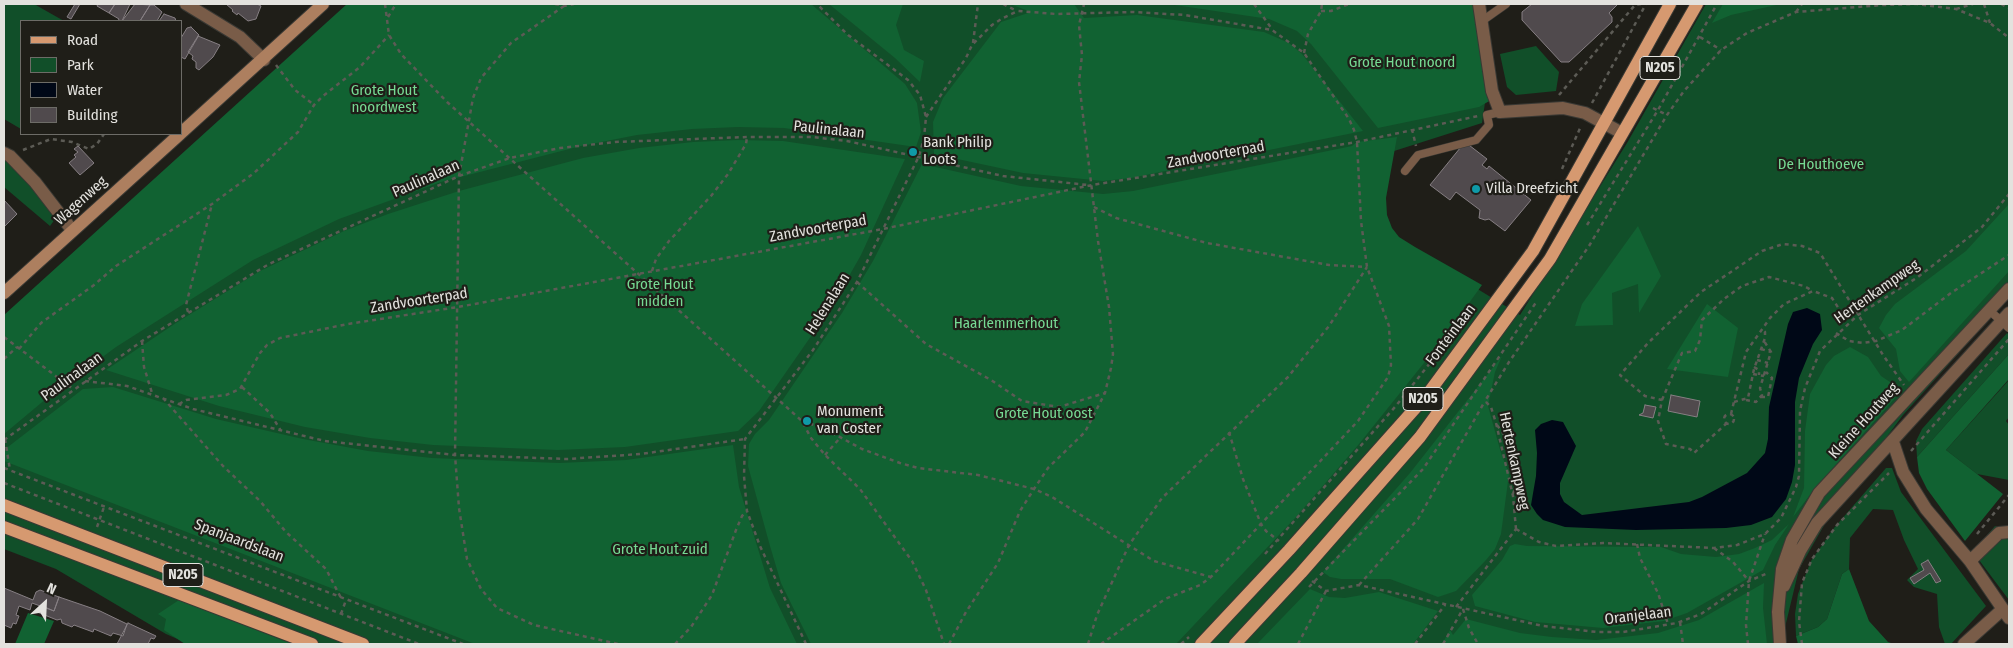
<!DOCTYPE html>
<style>
body{margin:0}
#map{position:relative;width:2013px;height:648px;overflow:hidden;background:#1f1e18;font-family:"Fira Sans Condensed",sans-serif}
canvas{display:block}
.frame{position:absolute;inset:0;border:5px solid #e3e2de;pointer-events:none}
.legend{position:absolute;left:20px;top:20px;width:162px;height:115px;box-sizing:border-box;background:#1f1e18;border:1px solid #6d6c67;margin:0;padding:6px 9px;list-style:none;font-size:15px;color:#e3e2de}
.legend li{display:flex;align-items:center;gap:10px;height:25px}
.legend b{width:25px;border:1px solid #6d6c67}
.north{position:absolute;left:20px;top:578px;width:50px;height:50px;-webkit-text-stroke:4px #1f1e18;paint-order:stroke;rotate:25deg;font-size:14px;font-weight:700;line-height:20px;text-align:center;color:#e3e2de}
.north::after{content:'';display:block;margin:auto;width:18px;height:22px;background:#e3e2de;clip-path:polygon(50% 0,100% 100%,50% 72%,0 100%)}
</style>
<div id="map">
<canvas width="2013" height="648"></canvas>
<div class="frame"></div>
<ul class="legend">
<li><b style="height:6px;background:#d69970"></b>Road</li>
<li><b style="height:14px;background:#114f29"></b>Park</li>
<li><b style="height:14px;background:#000817"></b>Water</li>
<li><b style="height:14px;background:#504a4d"></b>Building</li>
</ul>
<div class="north">N</div>
</div>
<script>
const g = document.querySelector('canvas').getContext('2d');
g.lineJoin = 'round';
function paint(path, color) {
  g.fillStyle = color;
  g.fill(path, 'evenodd');
}
function toPath(rows) {
  const path = new Path2D();
  for (const r of rows) {
    if (r.length === 3) {
      path.moveTo(r[0] + r[2], r[1]);
      path.arc(r[0], r[1], r[2], 0, 2 * Math.PI);
      continue;
    }
    path.moveTo(r[0], r[1]);
    for (let i = 2; i < r.length; i += 2) path.lineTo(r[i], r[i + 1]);
  }
  return path;
}
function trace(path, color, width, dash) {
  g.strokeStyle = color;
  g.lineWidth = width;
  g.lineCap = dash ? 'butt' : 'round';
  g.setLineDash(dash || []);
  g.stroke(path);
}
function label(font, color, halo, rows, align = 'center') {
  g.font = font + ' "Fira Sans Condensed",sans-serif';
  g.lineWidth = 4.5;
  g.setLineDash([]);
  g.textBaseline = 'middle';
  g.strokeStyle = halo;
  g.fillStyle = color;
  for (const [text, x, y, turn = 0] of rows) {
    g.save();
    g.translate(x, y);
    g.rotate((+turn || 0) * Math.PI / 180);
    g.textAlign = isNaN(turn) ? turn : align;
    if (halo) g.strokeText(text, 0, 0);
    g.fillText(text, 0, 0);
    g.restore();
  }
}
paint(toPath([
 [4,4,34,4,64,21,21,21,21,129,4,119],
 [365,4,1469,4,1486,96,1482,123,1391,152,1381,212,1404,248,1440,266,1520,315,1627,143,1706,4,2009,4,2009,297,1903,415,1834,508,1799,569,1781,644,189,644,166,634,56,569,4,549,4,320],
 [1536,46,1559,72,1556,91,1516,95,1507,87,1500,54],
 [4,158,58,215,50,226,4,187],
 [2007,333,2009,335,2009,354,1917,457,1916,441,1922,429],
 [2009,380,2009,417,2006,421,2009,425,2009,480,1977,474,1946,450],
 [1886,468,1892,468,1901,492,1986,606,1951,644,1945,644,1939,627,1937,594,1914,587,1907,580,1918,569,1904,540,1893,510,1873,509,1850,538,1849,569,1842,574,1827,619,1818,627,1796,636,1795,614,1798,594,1811,561,1834,528],
 [1995,526,2009,532,2009,600,1973,552]
]), '#114f29');
paint(toPath([
 [347,4,811,4,905,84,917,103,921,132,916,147,784,128,738,127,692,129,637,135,581,146,441,182,339,219,253,260,116,347,47,398,4,434,4,315],
 [829,4,903,4,896,25,904,50,924,61,920,82,895,58],
 [1010,4,1074,4,1084,18,1137,15,1264,32,1289,43,1302,54,1363,131,1131,178,1103,181,1023,173,934,154,933,122,943,98,1001,22,1031,12],
 [1168,4,1474,4,1491,100,1479,107,1378,128,1311,44,1297,31,1269,19],
 [1723,4,1781,4,1731,15,1712,23],
 [1397,137,1386,198,1387,215,1392,228,1399,237,1415,247,1482,285,1440,343,1359,444,1296,517,1176,644,811,644,781,583,770,546,748,466,749,444,755,434,769,420,842,313,873,261,922,164,1021,186,1103,194,1133,191,1352,146,1357,142],
 [738,140,783,141,905,159,861,255,832,306,759,411,738,431,625,447,558,450,433,445,370,438,305,427,219,406,106,370,176,323,260,271,344,231,388,214,459,191,583,158,639,148,693,142],
 [2009,204,2009,271,1909,382,1900,371,1896,349,1879,328,1886,315,1895,304,1966,251],
 [1638,226,1661,276,1639,313,1638,284,1612,293,1613,325,1575,326,1582,304],
 [1707,304,1738,328,1728,377,1667,369],
 [1850,347,1868,357,1881,376,1902,390,1816,487,1793,517,1804,488,1805,431,1810,394,1826,365,1834,356],
 [2009,354,2009,379,1946,450,2003,494,1965,541,1927,489,1919,473,1917,457],
 [1502,356,1495,372,1488,406,1501,453,1509,474,1501,534,1495,549,1486,560,1456,591,1438,597,1390,579,1341,579,1330,577,1323,572,1410,473],
 [113,387,216,419,303,439,368,451,432,458,559,463,626,460,733,445,739,487,770,588,797,644,475,644,4,461,4,450,83,389],
 [1789,524,1775,545,1763,570,1687,613,1664,621,1603,628,1535,622,1475,606,1472,595,1502,560,1510,546,1515,544,1527,546,1661,547,1681,554,1716,557,1739,554,1755,548,1772,540],
 [1849,569,1869,621,1888,642,1894,644,1798,644,1796,636,1818,627,1827,619,1842,574],
 [1764,583,1763,608,1767,644,1442,644,1450,630,1453,635,1466,619,1520,633,1552,637,1596,640,1658,633,1699,620],
 [1310,589,1329,597,1345,598,1379,592,1438,611,1413,644,1257,644],
 [179,600,292,644,185,644,164,630,166,619,158,614],
 [28,613,54,621,44,644,15,644]
]), '#116232');
paint(toPath([
 [1807,308,1820,314,1822,330,1813,344,1799,378,1795,402,1795,465,1792,482,1786,499,1772,517,1751,525,1726,528,1636,530,1565,527,1543,520,1537,514,1531,505,1536,476,1537,453,1535,430,1541,424,1552,420,1563,422,1576,446,1560,483,1560,494,1564,502,1582,515,1689,502,1702,497,1747,473,1765,453,1768,439,1769,407,1788,324,1793,312]
]), '#000817');
const building = toPath([
 [75,4,80,4,71,19,67,17,75,4],
 [98,4,115,4,109,13,97,6,98,4],
 [115,4,130,4,122,21,118,21,119,19,109,13,115,4],
 [135,4,150,5,140,21,122,21,135,4],
 [226,4,257,4,261,6,256,19,248,21,238,13,237,15,232,11,233,10,226,4],
 [1532,4,1618,4,1609,13,1612,17,1612,22,1569,62,1561,62,1522,20,1522,12,1532,4],
 [150,5,154,5,162,12,157,21,140,21,150,5],
 [164,14,175,18,176,21,159,21,164,14],
 [191,27,199,35,185,59,181,57,181,38,187,28,191,27],
 [198,36,220,45,213,57,199,70,196,68,196,62,192,59,193,56,188,52,198,36],
 [1465,142,1487,159,1482,165,1487,169,1489,166,1531,200,1505,231,1489,219,1485,220,1479,218,1480,210,1456,192,1450,200,1430,185,1465,142],
 [78,146,94,163,80,175,69,163,76,157,74,155,78,152,74,149,78,146],
 [1836,160,1840,168,1832,171,1828,164,1836,160],
 [4,200,17,214,4,227,4,200],
 [1671,395,1700,401,1697,417,1668,411,1671,395],
 [1645,405,1656,407,1653,418,1639,415,1643,413,1645,405],
 [1928,560,1941,581,1936,583,1930,573,1914,584,1910,578,1924,570,1921,564,1928,560],
 [4,588,33,600,36,592,40,590,59,597,54,611,32,603,30,610,19,606,16,615,19,616,16,624,13,623,11,628,4,625,4,588],
 [59,597,100,611,127,624,123,636,113,633,111,636,94,629,93,632,74,625,72,627,62,623,61,619,57,620,37,612,40,605,54,611,59,597],
 [128,623,156,636,154,639,151,638,148,644,117,644,128,623]
]);
paint(building, '#504a4d');
trace(building, '#867f83', 1);
const lane = toPath([
 [1482,21,1506,4],
 [1405,171,1418,155,1476,140,1489,125,1487,115,1500,112],
 [1990,311,2009,328]
]);
const street = toPath([
 [186,4,240,37,264,60],
 [1479,4,1492,91,1500,112,1563,108,1585,113,1622,133],
 [4,153,10,156,35,182,72,230],
 [1893,442,1903,472,1926,509,1970,561,2009,618],
 [1970,561,1999,533,2009,532],
 [1784,586,1800,551,1817,523,2009,313],
 [1780,644,1778,612,1782,569,1792,540,1819,493,2009,289],
 [1964,644,2003,609]
]);
const secondary = toPath([
 [181,133,323,4],
 [4,293,180,134]
]);
const primary = toPath([
 [4,505,363,644],
 [4,527,312,644],
 [1201,644,1289,550,1427,395,1533,251,1670,4],
 [1235,644,1301,573,1420,437,1550,259,1697,4]
]);
trace(lane, '#3a3934', 9);
trace(street, '#3a3934', 14);
trace(secondary, '#3a3934', 14);
trace(primary, '#3a3934', 14);
trace(toPath([
 [385,4,389,35,401,54,447,102,802,421,811,438,825,455,860,489,912,561,926,590,944,644],
 [555,4,564,6,574,4],
 [1003,4,1017,11],
 [1254,4,1272,29],
 [1984,4,1990,23],
 [2001,4,2009,8],
 [564,6,511,43,481,78,473,98,459,176,455,455,459,508,467,559,481,589,497,608,534,625,618,644],
 [1956,9,1973,4],
 [1321,11,1331,11,1349,4],
 [1796,12,1802,4],
 [388,17,396,4],
 [1700,37,1721,50],
 [973,43,978,4],
 [1304,53,1308,34,1321,11,1322,4],
 [276,65,295,90,314,105],
 [1559,95,1635,5,1641,4],
 [1592,103,1646,4],
 [1653,108,1667,115],
 [926,117,966,58,972,45,992,25,1003,18,1018,11,1056,14,1133,12,1185,15,1272,30,1304,53,1349,119,1354,130,1357,142,1361,221,1367,267,1389,326,1391,365,1388,377,1358,421,1211,577,1200,585,1165,599,1101,644],
 [1412,129,1416,146],
 [23,150,51,139,72,142,89,149,97,144,104,134],
 [1562,169,1581,126],
 [1094,207,1116,218,1207,243,1329,265,1367,267],
 [72,210,102,185],
 [1587,225,1658,110,1717,4],
 [652,271,656,259,669,241,711,196,728,174,746,144,747,137],
 [857,282,926,344,991,380,1022,401,1059,407,1105,393],
 [188,312,186,305,212,204],
 [1836,333,1849,341,1863,343,1876,341,1902,330,1951,293,2009,255],
 [4,337,73,389],
 [142,341,144,367,152,393],
 [19,349,41,323,94,285,116,266,212,204,254,173,298,132,314,105,323,96,360,67,389,35],
 [1761,349,1771,352],
 [4,359,17,347],
 [1757,360,1768,363],
 [1754,367,1759,370,1759,375],
 [1753,374,1764,376],
 [85,381,127,386,193,409,325,441,455,455,567,459,641,454,745,439],
 [242,387,270,413,281,431],
 [1761,397,1768,397,1772,378,1766,372],
 [163,398,223,466,260,501,286,532,326,569,341,598],
 [1662,400,1682,353,1695,351,1700,340,1702,320,1724,299,1742,286,1769,277,1804,286,1813,291],
 [1746,400,1756,402,1762,395,1760,388,1771,352,1764,341],
 [1734,402,1748,398,1754,369,1765,338,1765,332,1762,329],
 [179,404,186,400,226,395,240,389,260,353,267,345,280,338,348,324,458,307,883,229,1092,185,1357,142,1478,116],
 [1729,419,5],
 [1731,414,1746,352,1770,318,1784,304,1813,291,1832,298,1848,323],
 [802,421,823,428,862,449,900,463,918,468,978,475,1034,489,1052,497,1154,561,1211,577],
 [1727,423,1694,453,1690,449,1666,444,1658,421,1662,400,1645,396,1620,375,1648,343,1701,292,1762,251,1783,244,1802,246,1820,253,1883,355,1904,385],
 [1497,425,1514,448,1518,458,1519,476,1513,494],
 [1229,432,1243,479,1261,524,1266,531,1279,541],
 [5,439,10,470],
 [4,440,142,341,269,264,459,176,510,158,560,148,615,142,747,137,812,137,847,141,1003,176,1088,185],
 [1911,451,2009,339],
 [825,455,839,439],
 [4,468,463,644],
 [4,483,419,644],
 [97,527,104,507],
 [1516,529,1513,496,1496,423,1491,407,1485,401,1509,362,1589,246,1667,115,1684,91,1721,50,1747,33,1796,12,1882,5,1917,4,1956,9,1990,23,2009,38],
 [1516,529,1539,542,1556,546,1603,543,1714,548,1737,545,1765,534,1781,518,1796,487,1799,476,1800,411,1805,388,1820,351,1858,315,1918,277,1982,227,2009,194],
 [1977,534,2009,495],
 [1637,544,1640,558,1658,593,1668,624],
 [1714,548,1733,562,1749,581],
 [1265,554,1395,407,1458,328],
 [1312,581,1326,591,1359,585,1543,626,1597,632,1623,632,1677,623,1701,614,1749,581,1768,573],
 [1359,585,1418,519,1485,401],
 [1309,587,1423,469,1537,301],
 [1456,607,1516,529],
 [1463,609,1469,628,1478,644],
 [341,614,346,600],
 [1680,622,1683,644],
 [675,644,691,627,712,595,736,530,742,516,747,511],
 [806,644,760,546,747,511,744,476,745,439,813,350,857,282,919,156,924,138,926,117,920,95,908,80,848,35,817,4],
 [949,644,966,612,998,563,1020,511,1034,489,1048,468,1085,432,1105,393,1111,368,1113,354,1109,307,1098,241,1079,82,1082,55,1079,25,1084,4],
 [1088,644,1097,615,1129,545,1162,498,1288,377,1329,326,1367,267],
 [1181,644,1189,637],
 [1298,644,1326,591],
 [1415,644,1445,605],
 [1443,644,1463,609],
 [1748,644,1746,625,1749,581,1765,534],
 [1802,644,1799,622,1802,583,1812,559,1837,525,1889,473]
]), '#5c5b55', 2.5, [4, 4]);
trace(lane, '#795c48', 8);
trace(street, '#795c48', 12);
trace(secondary, '#ad7f5f', 12);
trace(primary, '#d69970', 12);
for (const [x, y, r, color] of [
 [913,152,5,"#0f9aa8"],
 [1476,189,5,"#0f9aa8"],
 [807,421,5,"#0f9aa8"]
]) {
  const dot = new Path2D();
  dot.arc(x, y, r, 0, 2 * Math.PI);
  g.fillStyle = color;
  g.fill(dot);
  trace(dot, '#1f1e18', 2);
}
for (const [x, y, w] of [
 [1660,68,40],
 [1423,399,40],
 [183,575,40]
]) {
  const box = new Path2D();
  box.roundRect(x - w / 2, y - 11.5, w, 23, 4);
  g.fillStyle = '#1f1e18';
  g.fill(box);
  trace(box, '#e3e2de', 1);
}
label('bold 14px', '#e3e2de', null, [
 ["N205",1660,68],
 ["N205",1423,399],
 ["N205",183,575]
]);
label('15px', '#76da93', '#1f1e18', [
 ["Grote Hout noord",1402,63],
 ["Grote Hout",384,91],
 ["noordwest",384,108],
 ["De Houthoeve",1821,165],
 ["Grote Hout",660,285],
 ["midden",660,302],
 ["Haarlemmerhout",1006,324],
 ["Grote Hout oost",1044,414],
 ["Grote Hout zuid",660,550]
]);
label('15px', '#e3e2de', '#1f1e18', [
 ["Paulinalaan",829,130,6],
 ["Zandvoorterpad",1216,155,-10],
 ["Paulinalaan",426,179,-24],
 ["Wagenweg",81,201,-42],
 ["Zandvoorterpad",818,229,-10],
 ["Hertenkampweg",1877,292,-35],
 ["Zandvoorterpad",419,301,-9],
 ["Helenalaan",828,304,-58],
 ["Fonteinlaan",1451,335,-53],
 ["Paulinalaan",72,377,-36],
 ["Kleine Houtweg",1864,421,-48],
 ["Hertenkampweg",1514,461,78],
 ["Spanjaardslaan",239,541,21],
 ["Oranjelaan",1638,616,-7]
]);
label('15px', '#e3e2de', '#1f1e18', [
 ["Bank Philip",923,143],
 ["Loots",923,160],
 ["Villa Dreefzicht",1486,189],
 ["Monument",817,412],
 ["van Coster",817,429]
], 'left');
</script>
